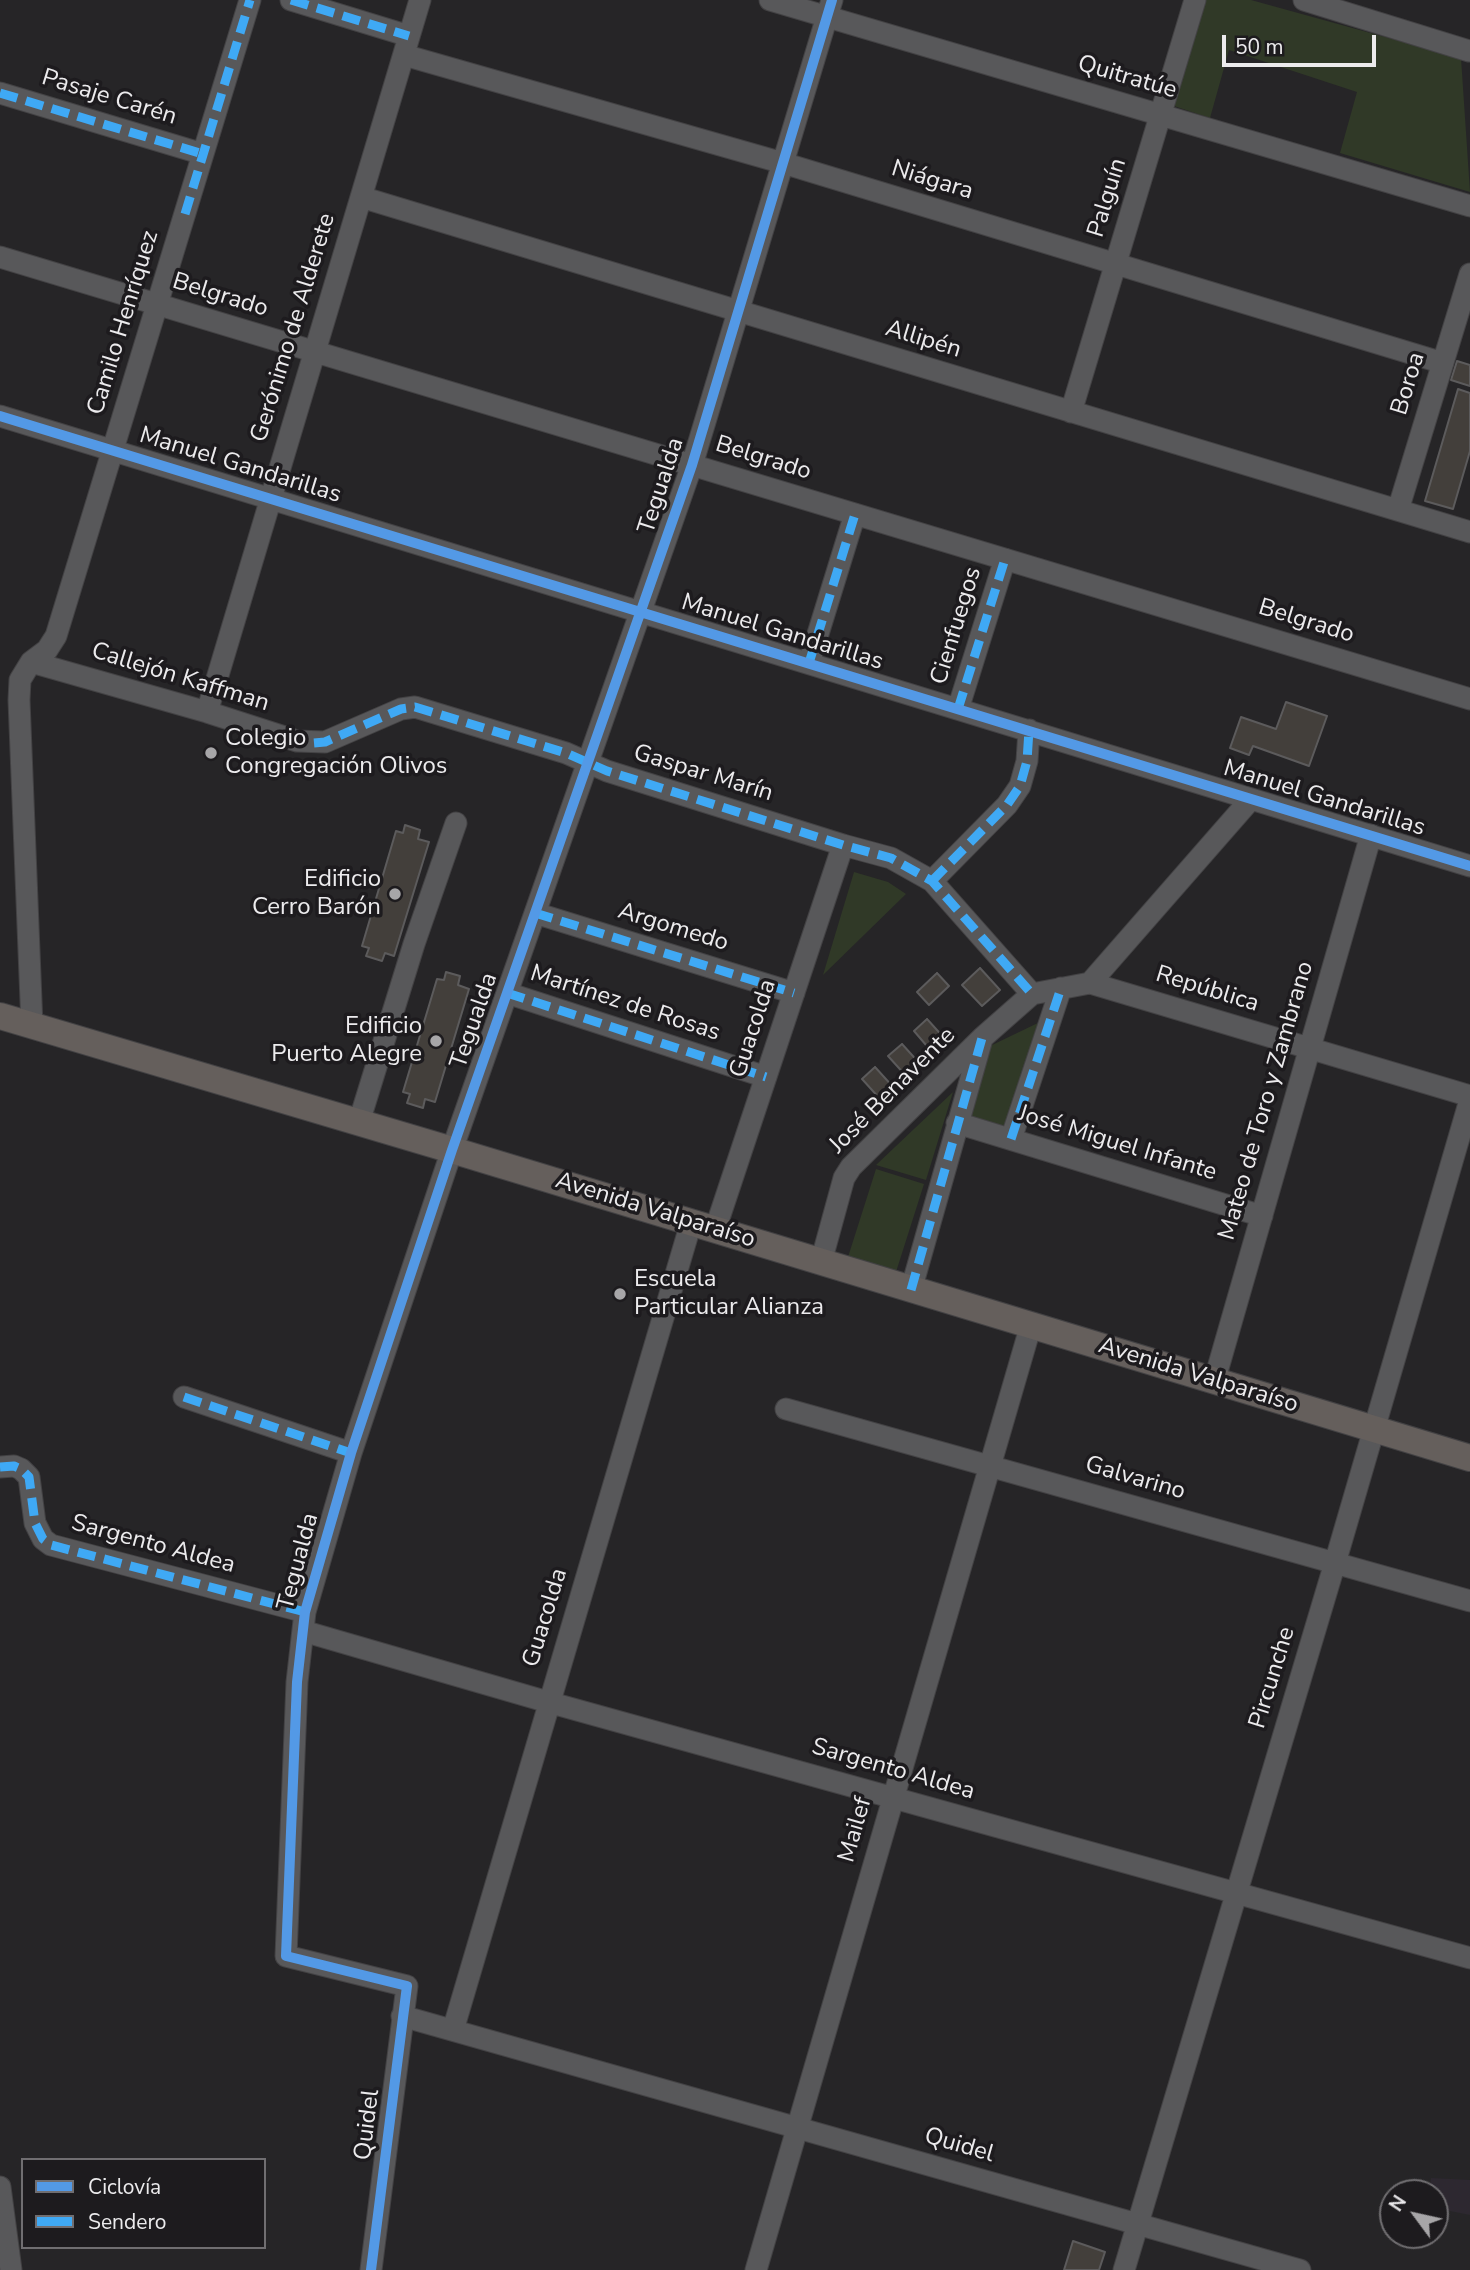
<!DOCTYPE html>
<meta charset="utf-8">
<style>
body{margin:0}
#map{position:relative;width:1470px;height:2270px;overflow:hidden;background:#262527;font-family:"Nunito Sans",sans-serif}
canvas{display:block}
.legend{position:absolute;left:21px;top:2158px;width:245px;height:91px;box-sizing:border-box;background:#1d1b1e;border:2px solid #706e71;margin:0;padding:9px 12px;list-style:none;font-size:21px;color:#ecebed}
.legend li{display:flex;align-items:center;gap:14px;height:35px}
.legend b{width:35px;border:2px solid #706e71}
.north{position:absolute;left:1379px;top:2179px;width:70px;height:70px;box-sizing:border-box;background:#1d1b1e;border:2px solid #706e71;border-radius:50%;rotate:303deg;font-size:19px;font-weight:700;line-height:28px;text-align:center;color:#ecebed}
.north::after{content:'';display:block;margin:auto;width:24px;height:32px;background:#a7a6a8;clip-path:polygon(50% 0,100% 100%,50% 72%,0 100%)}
.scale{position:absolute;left:1222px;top:35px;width:154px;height:32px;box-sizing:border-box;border:4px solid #ecebed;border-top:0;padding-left:9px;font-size:21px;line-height:24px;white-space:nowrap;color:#ecebed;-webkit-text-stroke:5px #1d1b1e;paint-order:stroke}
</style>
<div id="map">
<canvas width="1470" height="2270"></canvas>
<ul class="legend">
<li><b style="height:9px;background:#5399e6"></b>Ciclovía</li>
<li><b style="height:9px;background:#3fa9f5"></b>Sendero</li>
</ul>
<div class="north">N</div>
<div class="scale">50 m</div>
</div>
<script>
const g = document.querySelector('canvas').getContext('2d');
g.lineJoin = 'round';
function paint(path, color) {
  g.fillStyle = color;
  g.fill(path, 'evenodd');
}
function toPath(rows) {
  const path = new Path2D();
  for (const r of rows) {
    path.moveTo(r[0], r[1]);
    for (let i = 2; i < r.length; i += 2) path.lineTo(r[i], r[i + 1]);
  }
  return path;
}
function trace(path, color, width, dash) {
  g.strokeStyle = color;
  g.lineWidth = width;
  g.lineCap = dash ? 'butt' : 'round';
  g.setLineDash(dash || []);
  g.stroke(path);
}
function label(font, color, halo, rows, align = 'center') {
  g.font = font + ' "Nunito Sans",sans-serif';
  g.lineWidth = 7;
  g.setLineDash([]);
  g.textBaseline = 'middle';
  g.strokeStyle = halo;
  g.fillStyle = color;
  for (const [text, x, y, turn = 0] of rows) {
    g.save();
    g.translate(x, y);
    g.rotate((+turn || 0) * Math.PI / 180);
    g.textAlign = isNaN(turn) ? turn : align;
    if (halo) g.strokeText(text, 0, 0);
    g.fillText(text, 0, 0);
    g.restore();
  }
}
paint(toPath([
 [1431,2178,1470,2180,1470,2215,1435,2208,1435,2193,1429,2193]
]), '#2d2830');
paint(toPath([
 [1205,0,1251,0,1461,58,1470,192,1340,153,1357,92,1229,50,1210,118,1174,106],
 [854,872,888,882,906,894,823,975],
 [1042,1021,1005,1139,964,1127,988,1047],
 [953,1092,926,1180,876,1165],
 [876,1169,924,1184,896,1272,848,1257]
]), '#303927');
const building = toPath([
 [1457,361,1470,365,1470,386,1451,380,1457,361],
 [1458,389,1470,393,1470,451,1453,509,1425,501,1458,389],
 [1286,702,1327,716,1309,766,1253,746,1249,755,1230,748,1241,717,1276,729,1286,702],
 [405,825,420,830,418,839,429,842,394,956,385,953,382,961,366,956,369,948,362,946,396,831,403,833,405,825],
 [980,968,1000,990,982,1006,962,985,980,968],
 [446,972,460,976,458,985,469,989,435,1102,425,1099,423,1108,407,1103,410,1094,403,1092,437,979,444,980,446,972],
 [937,973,949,986,929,1005,917,992,937,973],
 [927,1019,946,1040,932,1052,914,1031,927,1019],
 [902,1044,921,1065,907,1077,888,1056,902,1044],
 [875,1067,894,1088,881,1100,862,1079,875,1067],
 [1073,2241,1105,2252,1099,2270,1064,2270,1073,2241]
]);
paint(building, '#433f3b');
trace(building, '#5c5b5c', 2);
const minor = toPath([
 [291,0,409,36],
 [770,0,1470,206],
 [1304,0,1469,51],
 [404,55,783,163,1443,363],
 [0,93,203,154],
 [361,197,1470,532],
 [0,257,1470,699],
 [1071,412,1195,0],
 [0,416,1470,866],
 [1398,510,1470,274],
 [31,662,207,712,297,741,325,742,401,709,415,707,566,753,607,771,843,845,891,858,932,881,1032,994],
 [809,663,855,514],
 [958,709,1005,559],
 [207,712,420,0],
 [932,881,1007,805,1020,786,1027,761,1029,730],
 [535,913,794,993],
 [1090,983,1470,1096],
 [507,993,766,1077],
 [32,1026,19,700,20,680,31,662,47,650,56,636,250,0],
 [359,1122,414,944,456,823],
 [957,1123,1262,1216],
 [1011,1139,1061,988],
 [715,1230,843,845],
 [821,1262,844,1178,851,1167,982,1038,1032,994,1090,983,1251,799],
 [911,1290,982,1039],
 [1214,1382,1371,835],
 [184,1397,351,1453],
 [786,1409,1470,1601],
 [0,1467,14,1466,21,1469,29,1477,35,1523,43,1539,51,1545,305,1612],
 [303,1631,548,1702,1470,1958],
 [402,2016,1300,2270],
 [453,2030,691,1223],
 [0,2187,11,2270],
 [371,2270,407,1986,286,1956,297,1682,305,1612,351,1453,452,1150,692,465,832,0],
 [756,2270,1031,1325],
 [1124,2270,1335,1563,1470,1100]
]);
const major = toPath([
 [0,1016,452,1150,1470,1458]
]);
trace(minor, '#434244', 23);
trace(major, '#434244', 28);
trace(minor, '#58585a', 21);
trace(major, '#655f5c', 26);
trace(toPath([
 [291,0,409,36],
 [0,93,203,154],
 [185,214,250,0],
 [809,663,855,514],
 [958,709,1005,559],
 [314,743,325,742,401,709,415,707,566,753,607,771,843,845,891,858,932,881,1032,994],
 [932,881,1007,805,1020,786,1027,761,1029,730],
 [535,913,794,993],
 [507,993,766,1077],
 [1011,1139,1061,988],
 [911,1290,982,1038],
 [184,1397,351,1453],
 [0,1467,14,1466,21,1469,29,1477,35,1523,43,1539,51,1545,305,1612]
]), '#3fa9f5', 9, [18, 9]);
trace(toPath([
 [0,416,1470,866],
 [371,2270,407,1986,286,1956,297,1682,305,1612,351,1453,452,1150,692,465,832,0]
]), '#5399e6', 10);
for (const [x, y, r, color] of [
 [211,753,7,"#a7a6a8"],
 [395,894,7,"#a7a6a8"],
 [436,1041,7,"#a7a6a8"],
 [620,1294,7,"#a7a6a8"]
]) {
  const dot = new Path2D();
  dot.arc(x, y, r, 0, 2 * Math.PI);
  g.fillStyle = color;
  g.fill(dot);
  trace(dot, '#1d1b1e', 2.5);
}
label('24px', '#ecebed', '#1d1b1e', [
 ["Quitratúe",1127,78,16],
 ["Pasaje Carén",109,98,17],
 ["Niágara",932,181,17],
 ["Palguín",1108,198,-73],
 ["Belgrado",220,296,17],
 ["Camilo Henríquez",124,323,-73],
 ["Gerónimo de Alderete",294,328,-73],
 ["Allipén",923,340,17],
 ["Boroa",1409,384,-73],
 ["Belgrado",763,459,17],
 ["Manuel Gandarillas",240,466,17],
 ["Tegualda",662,486,-72],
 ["Belgrado",1306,622,17],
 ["Cienfuegos",957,626,-73],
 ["Manuel Gandarillas",782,633,17],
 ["Callejón Kaffman",180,678,17],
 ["Gaspar Marín",703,774,17],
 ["Manuel Gandarillas",1324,799,17],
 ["Argomedo",673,928,17],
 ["República",1207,990,17],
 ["Martínez de Rosas",625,1004,18],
 ["Tegualda",475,1021,-71],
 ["Guacolda",754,1029,-72],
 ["José Benavente",893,1091,-45],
 ["Mateo de Toro y Zambrano",1267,1101,-74],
 ["José Miguel Infante",1117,1144,17],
 ["Avenida Valparaíso",655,1211,17],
 ["Avenida Valparaíso",1198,1376,17],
 ["Galvarino",1135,1479,16],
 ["Sargento Aldea",153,1545,15],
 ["Tegualda",299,1562,-75],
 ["Guacolda",546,1618,-73],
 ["Pircunche",1273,1678,-73],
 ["Sargento Aldea",893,1770,16],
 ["Mailef",856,1830,-74],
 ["Quidel",368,2125,-83],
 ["Quidel",959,2146,16]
]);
label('24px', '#ecebed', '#1d1b1e', [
 ["Colegio",225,739],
 ["Congregación Olivos",225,767],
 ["Edificio",381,880,"right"],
 ["Cerro Barón",381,908,"right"],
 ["Edificio",422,1027,"right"],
 ["Puerto Alegre",422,1055,"right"],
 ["Escuela",634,1280],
 ["Particular Alianza",634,1308]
], 'left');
</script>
